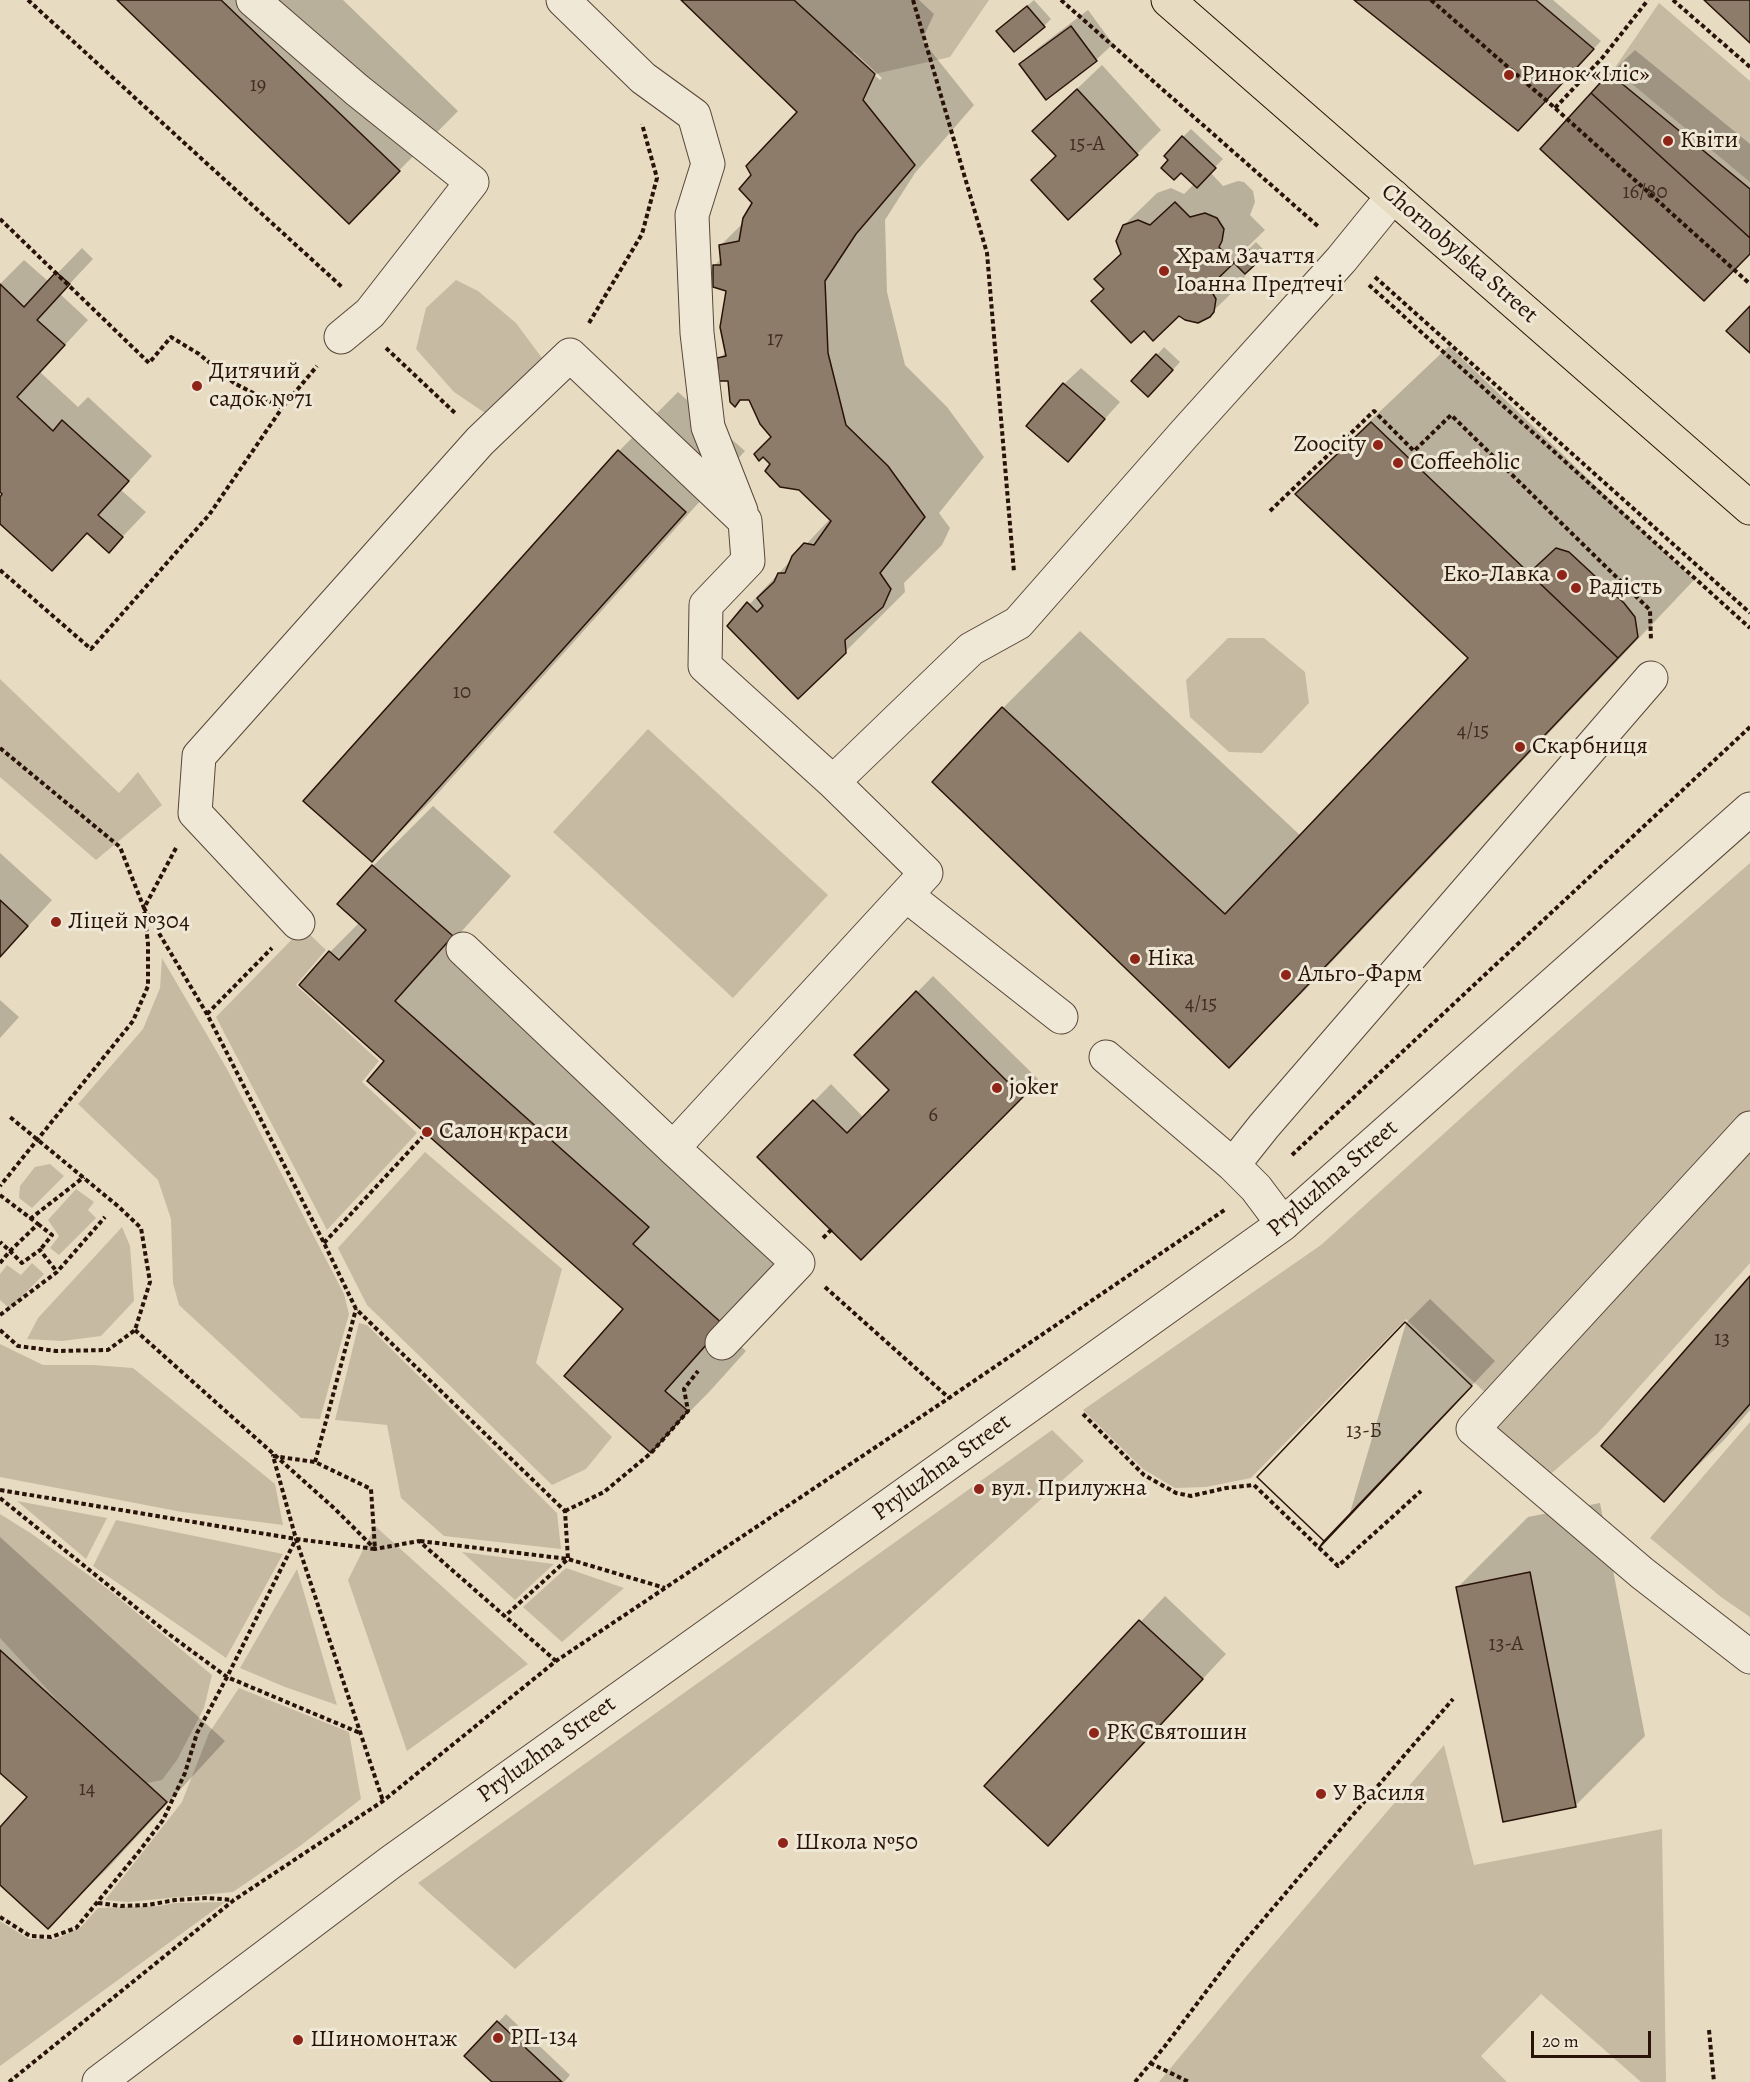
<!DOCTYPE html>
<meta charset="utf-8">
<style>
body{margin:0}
#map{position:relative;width:1750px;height:2082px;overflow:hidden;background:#e7dcc2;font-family:Alegreya,serif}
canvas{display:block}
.scale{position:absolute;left:1531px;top:2031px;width:120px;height:27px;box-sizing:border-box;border:3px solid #291309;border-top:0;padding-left:8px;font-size:18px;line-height:21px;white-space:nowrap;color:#291309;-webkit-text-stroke:4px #efe8d7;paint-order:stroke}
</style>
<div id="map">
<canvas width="1750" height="2082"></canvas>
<div class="scale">20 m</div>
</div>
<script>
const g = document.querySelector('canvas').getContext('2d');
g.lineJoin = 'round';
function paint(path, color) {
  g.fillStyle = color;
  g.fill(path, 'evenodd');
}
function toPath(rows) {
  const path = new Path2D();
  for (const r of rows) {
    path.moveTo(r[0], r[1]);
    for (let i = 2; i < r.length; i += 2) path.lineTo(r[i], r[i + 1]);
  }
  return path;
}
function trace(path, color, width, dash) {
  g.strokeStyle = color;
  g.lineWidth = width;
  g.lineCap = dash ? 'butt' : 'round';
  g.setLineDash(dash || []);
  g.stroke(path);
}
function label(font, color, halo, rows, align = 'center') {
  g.font = font + ' Alegreya,serif';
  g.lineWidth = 6;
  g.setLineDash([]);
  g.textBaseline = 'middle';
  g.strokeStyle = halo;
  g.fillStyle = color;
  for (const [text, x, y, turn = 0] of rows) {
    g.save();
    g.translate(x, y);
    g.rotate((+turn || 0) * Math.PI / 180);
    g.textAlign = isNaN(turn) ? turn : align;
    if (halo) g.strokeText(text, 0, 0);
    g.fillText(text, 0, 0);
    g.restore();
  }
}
paint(toPath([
 [793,0,989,0,950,57,875,74],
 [1659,3,1750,81,1750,182,1614,69],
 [456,280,478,291,516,323,542,358,491,417,454,392,416,349,426,308],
 [1228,638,1264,638,1305,672,1309,703,1262,753,1229,752,1190,717,1186,680],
 [0,679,119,793,138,772,162,805,96,860,0,777],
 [648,729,828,895,733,998,553,832],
 [1750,863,1750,1112,1490,1397,1406,1319,1251,1478,1206,1487,1175,1488,1143,1469,1083,1410,1321,1245,1525,1060],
 [303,928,326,950,296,985,379,1061,362,1082,417,1133,327,1230,216,1017],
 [162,958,227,1069,344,1294,349,1314,320,1419,301,1418,179,1305,173,1283,171,1219,158,1180,78,1104,143,1029,160,988],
 [1750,1138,1750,1263,1598,1433,1546,1478,1483,1428],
 [425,1152,562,1269,536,1363,612,1437,586,1469,552,1485,367,1305,338,1248],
 [50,1164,64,1176,32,1208,19,1198,20,1186,35,1167],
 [76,1189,94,1202,88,1210,96,1218,59,1255,50,1248,59,1236,48,1220],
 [122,1227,130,1246,134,1301,101,1336,62,1341,27,1339,38,1318],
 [32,1263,44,1274,10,1309,0,1300,0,1274,7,1265,21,1275],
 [359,1323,367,1325,557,1513,561,1549,444,1536,401,1498,387,1425,335,1420],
 [0,1344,43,1365,93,1365,133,1368,275,1484,283,1525,182,1512,0,1477],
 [1750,1422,1750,1617,1721,1597,1650,1538],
 [1052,1430,1084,1461,515,1969,418,1883],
 [17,1501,107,1518,86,1559],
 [0,1514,32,1534,109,1590,212,1675,204,1708,177,1760,162,1780,147,1783,58,1701,0,1638],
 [116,1520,283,1554,226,1658,93,1566],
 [375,1526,528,1664,407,1751,348,1580],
 [462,1552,554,1564,515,1600],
 [566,1568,624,1588,562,1642,523,1607],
 [297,1569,337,1705,285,1687,240,1668],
 [239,1688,349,1732,361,1799,300,1846,233,1892,128,1902,105,1900,182,1802,209,1733],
 [1444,1745,1474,1865,1662,1829,1666,2082,1641,2082,1541,1994,1481,2056,1507,2082,1159,2082,1249,1973],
 [225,1902,0,2066,0,1921,29,1939,56,1939,81,1927,98,1908,159,1906,175,1903]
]), '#c7baa3');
paint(toPath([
 [119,0,343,0,458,111,349,221],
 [683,0,919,0,934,14,922,40,974,105,915,173,885,220,887,292,905,365,947,407,984,457,939,513,950,528,942,545,904,583,905,592,845,652,729,626,830,519,772,464,773,437,750,398,742,399,735,405,730,380,719,359,727,351,727,290,714,266,721,259,720,246,744,222,799,112],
 [853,51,882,78,880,80,853,56],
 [1034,0,1051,19,1044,26,998,31],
 [1356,0,1553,0,1601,41,1526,121],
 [1088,10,1113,44,1096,60,1021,64,1038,48],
 [1635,50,1750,144,1750,252,1610,74],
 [1102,65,1161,130,1137,154,1057,155,1059,106],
 [1191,129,1223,159,1210,172,1223,186,1238,181,1244,182,1253,191,1255,202,1250,215,1265,230,1236,258,1238,260,1256,242,1266,252,1247,271,1242,283,1209,315,1179,314,1105,288,1122,254,1124,225,1157,193,1171,188,1184,194,1195,183,1183,137],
 [82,248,93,259,60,294,88,320,40,372,78,407,88,397,152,456,121,490,146,512,109,551,88,532,52,569,0,522,0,499,4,494,0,490,0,284,24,260,49,282],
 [1449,346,1694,580,1306,989,1229,1066,934,782,1003,708,1080,631,1301,836,1470,658,1297,494,1374,417],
 [1164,347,1180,362,1156,388,1157,355],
 [1081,368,1120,402,1068,460,1064,384],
 [678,392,745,451,431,801,372,860,619,451],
 [433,806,511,876,453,941,782,1265,723,1330,746,1351,710,1391,651,1451,626,1309,387,1061,330,952,360,922,339,904,373,866],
 [0,853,52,900,0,957],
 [933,976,1038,1079,861,1258,759,1157,831,1084,864,1118,891,1090,856,1055],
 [0,1000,19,1017,0,1038],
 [1750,1278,1750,1410,1724,1440,1664,1499],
 [1430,1299,1495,1361,1349,1516,1406,1323],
 [1600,1503,1645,1736,1575,1806,1458,1587,1528,1517],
 [0,1537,225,1741,108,1868,48,1927,0,1883,0,1828,29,1797,0,1771],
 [1165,1596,1226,1654,1072,1819,986,1786],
 [506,2014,570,2075,564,2082,494,2082,466,2056]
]), '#0003');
const building = toPath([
 [117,0,221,0,400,171,349,224,117,0],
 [681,0,794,0,875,74,863,100,915,165,856,234,825,281,828,353,846,425,888,466,925,517,880,573,891,589,883,607,845,640,846,653,798,699,727,626,747,602,757,612,763,606,757,598,774,582,778,573,785,573,792,556,804,543,814,545,831,521,799,490,780,487,765,471,770,464,763,457,759,461,754,454,771,437,760,424,749,400,740,400,735,407,730,402,728,381,719,381,717,358,726,356,720,327,726,291,713,287,713,265,721,265,719,245,739,241,743,218,752,203,739,189,751,175,746,166,797,112,681,0],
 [1354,0,1536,0,1594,49,1518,131,1354,0],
 [1704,0,1750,0,1750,43,1704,0],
 [1027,6,1045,27,1014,52,996,31,1027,6],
 [1071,26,1097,61,1046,100,1019,64,1071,26],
 [1609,73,1750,189,1750,238,1591,93,1609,73],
 [1077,89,1138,155,1068,220,1031,180,1056,156,1032,131,1077,89],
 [1591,93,1750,238,1750,254,1704,301,1540,149,1591,93],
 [1182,136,1216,168,1197,188,1181,173,1174,180,1161,168,1168,160,1164,156,1182,136],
 [1175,202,1190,217,1205,213,1217,218,1224,229,1222,241,1219,247,1234,263,1209,287,1216,299,1214,312,1210,317,1198,323,1185,320,1179,316,1153,341,1144,331,1131,343,1091,301,1104,289,1094,279,1121,254,1116,241,1123,225,1138,220,1150,225,1175,202],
 [1248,249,1259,261,1245,274,1234,263,1248,249],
 [56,272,70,284,37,320,65,345,17,397,53,431,62,420,129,481,98,515,123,537,109,553,87,533,52,571,0,524,0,497,2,494,0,492,0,284,24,307,56,272],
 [1750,306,1750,353,1726,331,1750,306],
 [1156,354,1173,370,1148,397,1131,381,1156,354],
 [1063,383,1105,419,1068,462,1026,426,1063,383],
 [1371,422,1618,658,1229,1068,932,782,1002,707,1225,914,1468,658,1295,494,1371,422],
 [618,450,686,512,372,862,303,801,618,450],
 [1556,548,1569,552,1624,603,1635,617,1638,637,1618,658,1529,573,1556,548],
 [372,865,453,936,395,1001,649,1227,633,1244,724,1325,665,1391,688,1411,651,1453,564,1376,623,1309,367,1081,384,1061,299,985,329,951,339,960,366,930,337,904,372,865],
 [0,900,28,926,0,957,0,900],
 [916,991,1023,1097,861,1260,757,1157,813,1100,847,1133,889,1090,854,1055,916,991],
 [1750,1276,1750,1404,1664,1502,1601,1446,1750,1276],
 [1405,1322,1472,1386,1324,1541,1257,1477,1405,1322],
 [1405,1322,1472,1386,1319,1548,1324,1541,1257,1477,1405,1322],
 [1530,1572,1576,1807,1503,1822,1456,1587,1530,1572],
 [1139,1620,1203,1679,1048,1846,984,1786,1139,1620],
 [0,1650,167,1802,48,1929,0,1885,0,1827,27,1797,0,1773,0,1650],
 [497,2021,562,2082,492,2082,464,2056,497,2021]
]);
paint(building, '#8c7c69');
trace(building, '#291309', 1.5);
const minor = toPath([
 [253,0,357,90,472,182,370,313,341,337],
 [563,0,643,78,694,115,708,164,692,215,697,333,708,427,741,511],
 [906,895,1061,1017],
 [298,923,195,813,199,756,480,441,570,355,745,521,748,561,706,605,705,666,833,782],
 [463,949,673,1148],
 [1106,1057,1233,1165],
 [1750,1128,1473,1429,1642,1573,1750,1657],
 [1283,1224,1256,1188,1233,1165,1264,1126,1651,678],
 [722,1343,798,1263,673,1148,926,873,833,782,971,649,1018,623,1185,433,1341,260,1393,196],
 [99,2082,391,1862,1283,1224,1750,809]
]);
const major = toPath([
 [1168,0,1750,508]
]);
trace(minor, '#584537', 35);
trace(major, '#291309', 35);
trace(toPath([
 [28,0,343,288],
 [913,0,987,253,1014,572],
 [1061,0,1320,228],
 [1431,0,1555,108,1750,284],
 [1673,0,1750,67],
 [1555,108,1603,57,1648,0],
 [0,219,149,363,171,337,199,354,234,383,282,408,317,366],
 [1375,277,1750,613],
 [1369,285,1750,628],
 [589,323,642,234,657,178,642,124],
 [386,348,455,413],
 [1270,511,1374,411,1414,451,1451,415,1650,610,1651,641],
 [0,570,91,649,209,515,282,408],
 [0,748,120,847,144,908,148,944,148,986,133,1021,0,1186],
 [176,848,144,908,207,1014,324,1243,356,1309,565,1511,568,1559,505,1616],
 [207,1014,272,948],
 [1292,1155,1750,727],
 [0,1195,38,1224,10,1251,0,1242],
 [30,1219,84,1177],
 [38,1224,52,1235,40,1250],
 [823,1238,832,1229],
 [324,1243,426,1133],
 [0,1263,10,1251,22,1263,40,1250,57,1272],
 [825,1287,949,1398],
 [0,1315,57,1272,105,1217],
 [0,1330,18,1346,56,1351,108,1350,135,1330,150,1282,141,1228,119,1207,10,1117],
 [135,1330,335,1509,375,1549,419,1541,556,1661],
 [1083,1414,1144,1475,1176,1493,1191,1496,1226,1488,1254,1485,1338,1566,1421,1491],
 [315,1462,356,1309],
 [0,1490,296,1539,375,1549,371,1489,315,1462,273,1456,296,1539,383,1801],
 [0,1498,170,1635,227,1677,360,1733],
 [565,1511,604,1492,651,1453,688,1411,684,1389,698,1371],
 [420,1541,568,1559,665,1588],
 [98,1903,121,1906,148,1905,175,1900,208,1898,233,1900],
 [0,1917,30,1936,51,1937,76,1928,137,1854,163,1820,185,1773,197,1733,227,1677,296,1539],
 [1709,2030,1714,2082],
 [1150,2063,1189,2082],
 [9,2082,234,1900,383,1801,556,1661,949,1398,1226,1209],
 [1135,2082,1165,2046,1239,1948,1301,1875,1453,1699]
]), '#291309', 4, [4.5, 3]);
trace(minor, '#efe8d7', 33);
trace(major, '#e7dcc2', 33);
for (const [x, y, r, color] of [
 [1509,75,6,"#8f2418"],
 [1668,141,6,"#8f2418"],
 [1164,271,6,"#8f2418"],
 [197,386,6,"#8f2418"],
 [1378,445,6,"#8f2418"],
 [1398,463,6,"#8f2418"],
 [1562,575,6,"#8f2418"],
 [1576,588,6,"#8f2418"],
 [1520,747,6,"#8f2418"],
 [56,922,6,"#8f2418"],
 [1135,959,6,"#8f2418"],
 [1286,975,6,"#8f2418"],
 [997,1088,6,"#8f2418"],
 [427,1132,6,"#8f2418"],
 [979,1489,6,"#8f2418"],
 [1094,1733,6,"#8f2418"],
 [1321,1794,6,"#8f2418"],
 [783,1843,6,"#8f2418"],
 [498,2038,6,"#8f2418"],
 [298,2040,6,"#8f2418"]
]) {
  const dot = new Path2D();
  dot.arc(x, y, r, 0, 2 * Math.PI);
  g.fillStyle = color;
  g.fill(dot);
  trace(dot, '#efe8d7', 2);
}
label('21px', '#422d21', null, [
 ["19",258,86],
 ["15-А",1087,145],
 ["16/80",1645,193],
 ["17",775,340],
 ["10",462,693],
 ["4/15",1473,732],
 ["4/15",1201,1005],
 ["6",933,1116],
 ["13",1722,1340],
 ["13-Б",1364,1432],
 ["13-А",1506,1645],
 ["14",87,1790]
]);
label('24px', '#291309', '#efe8d7', [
 ["Ринок «Іліс»",1521,75],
 ["Квіти",1680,141],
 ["Храм Зачаття",1176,257],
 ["Іоанна Предтечі",1176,285],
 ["Дитячий",209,372],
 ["садок №71",209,400],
 ["Zoocity",1366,445,"right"],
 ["Coffeeholic",1410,463],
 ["Еко-Лавка",1550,575,"right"],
 ["Радість",1588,588],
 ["Скарбниця",1532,747],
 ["Ліцей №304",68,922],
 ["Ніка",1147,959],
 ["Альго-Фарм",1298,975],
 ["joker",1009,1088],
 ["Салон краси",439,1132],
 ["вул. Прилужна",991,1489],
 ["РК Святошин",1106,1733],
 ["У Василя",1333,1794],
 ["Школа №50",795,1843],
 ["РП-134",510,2038],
 ["Шиномонтаж",310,2040]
], 'left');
label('24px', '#291309', '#efe8d7', [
 ["Chornobylska Street",1459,254,41],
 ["Pryluzhna Street",1333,1179,-41],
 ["Pryluzhna Street",942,1468,-36],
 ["Pryluzhna Street",547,1750,-36]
]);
</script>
